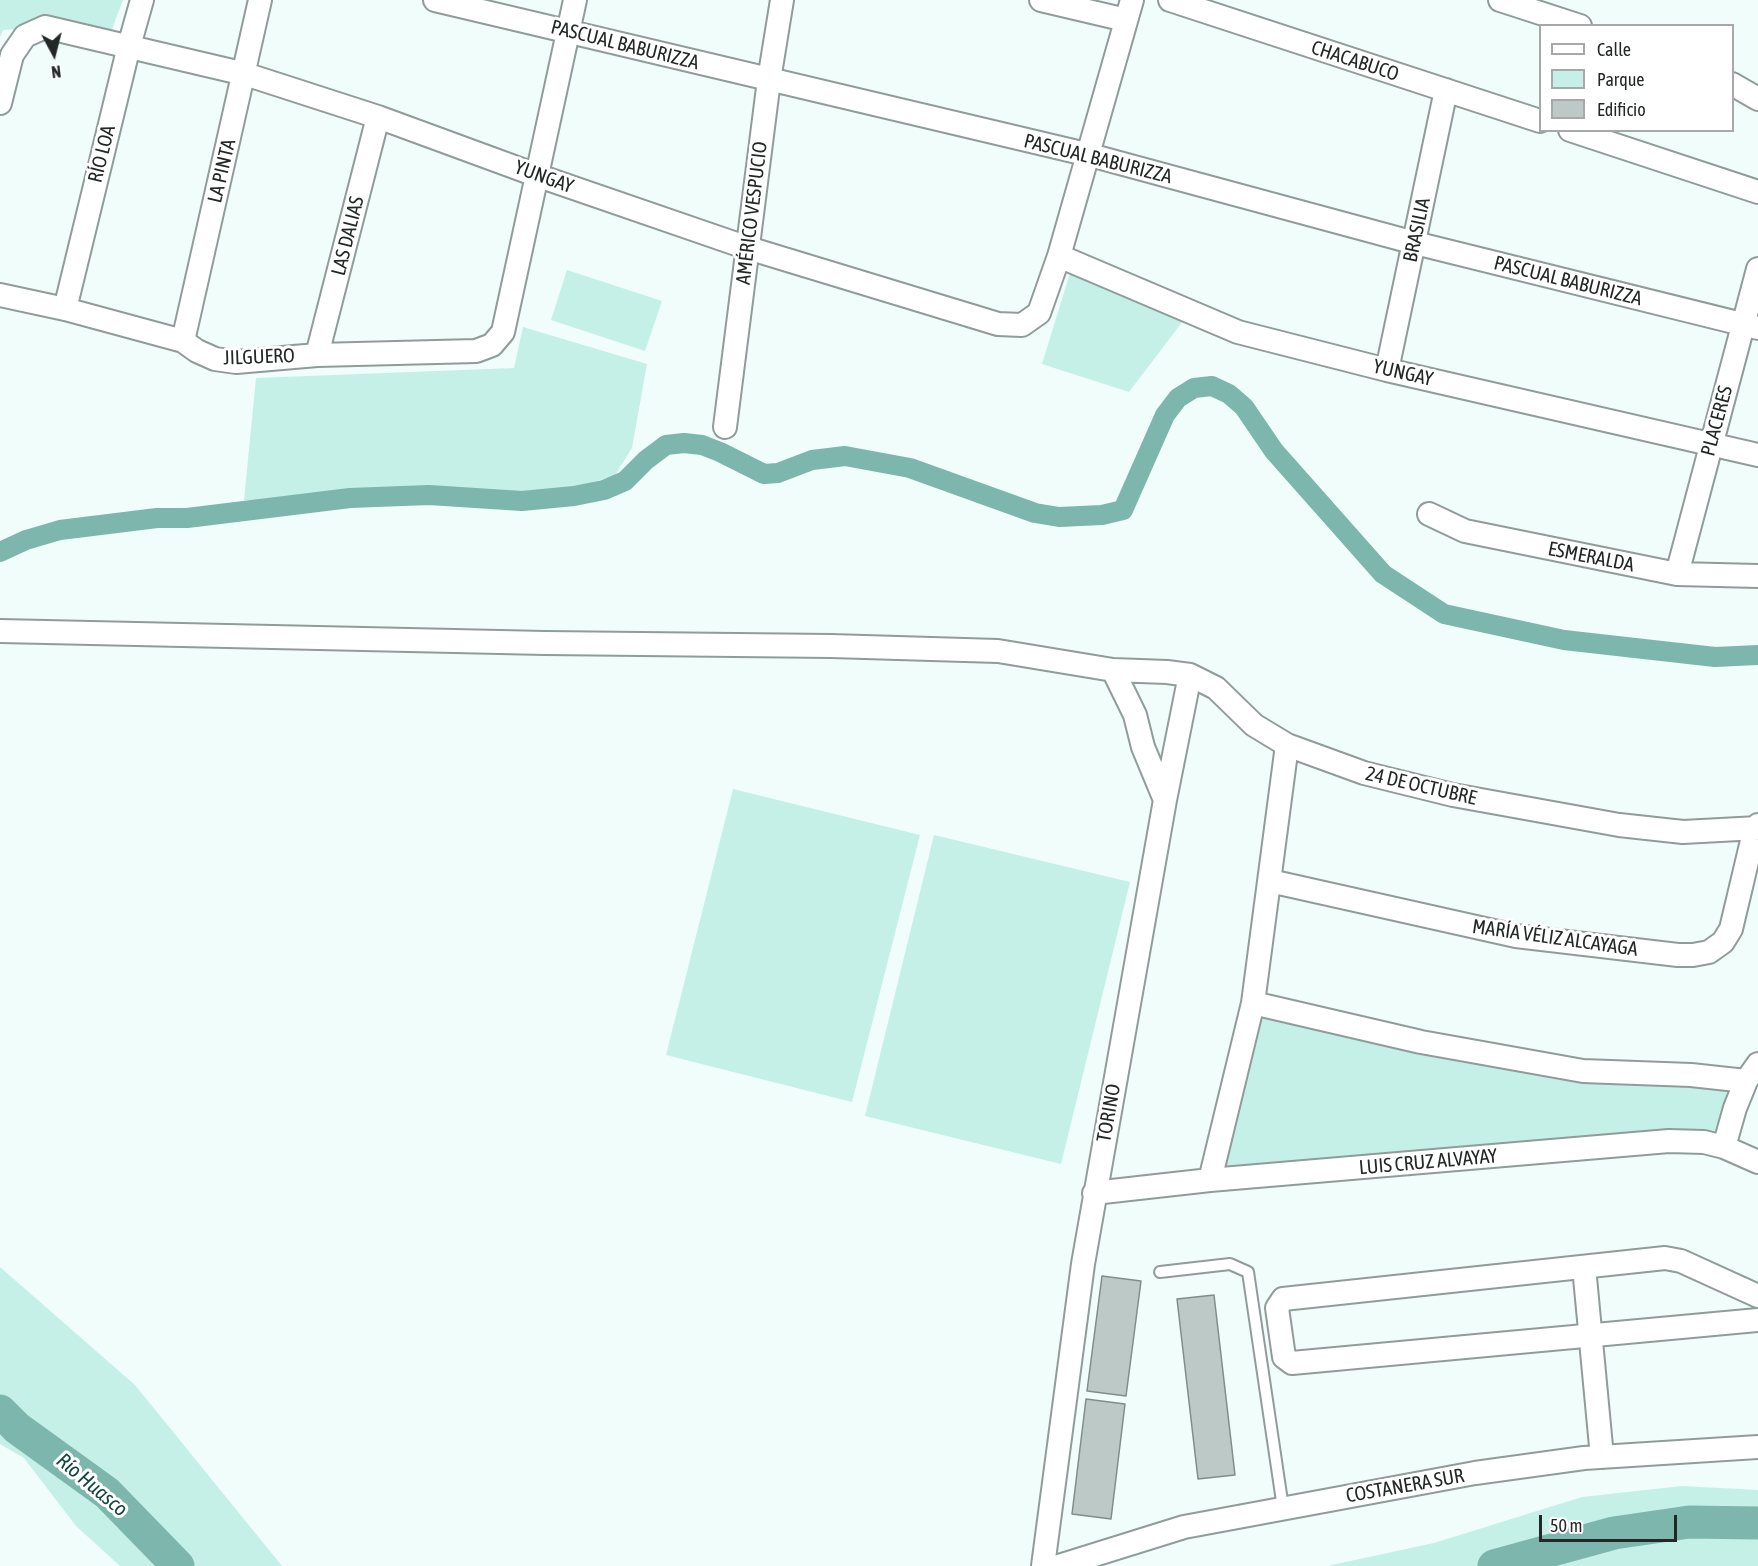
<!DOCTYPE html>
<meta charset="utf-8">
<style>
body{margin:0}
#map{position:relative;width:1758px;height:1566px;overflow:hidden;background:#f0fdfb;font-family:"Asap Condensed",sans-serif}
canvas{display:block}
.legend{position:absolute;left:1539px;top:24px;width:195px;height:108px;box-sizing:border-box;background:#fff;border:2px solid #a7a9a9;margin:0;padding:8px 10px;list-style:none;font-size:18px;color:#232827}
.legend li{display:flex;align-items:center;gap:12px;height:30px}
.legend b{width:30px;border:2px solid #a7a9a9}
.north{position:absolute;left:24px;top:24px;width:60px;height:60px;-webkit-text-stroke:4px #fff;paint-order:stroke;rotate:173deg;font-size:16px;font-weight:700;line-height:24px;text-align:center;color:#232827}
.north::after{content:'';display:block;margin:auto;width:21px;height:27px;background:#232827;clip-path:polygon(50% 0,100% 100%,50% 72%,0 100%)}
.scale{position:absolute;left:1539px;top:1515px;width:138px;height:27px;box-sizing:border-box;border:3px solid #232827;border-top:0;padding-left:8px;font-size:18px;line-height:21px;white-space:nowrap;color:#232827;-webkit-text-stroke:4px #fff;paint-order:stroke}
</style>
<div id="map">
<canvas width="1758" height="1566"></canvas>
<ul class="legend">
<li><b style="height:8px;background:#fff"></b>Calle</li>
<li><b style="height:16px;background:#c4f0e8"></b>Parque</li>
<li><b style="height:16px;background:#bdc9c6"></b>Edificio</li>
</ul>
<div class="north">N</div>
<div class="scale">50 m</div>
</div>
<script>
const g = document.querySelector('canvas').getContext('2d');
g.lineJoin = 'round';
function paint(path, color) {
  g.fillStyle = color;
  g.fill(path, 'evenodd');
}
function toPath(rows) {
  const path = new Path2D();
  for (const r of rows) {
    path.moveTo(r[0], r[1]);
    for (let i = 2; i < r.length; i += 2) path.lineTo(r[i], r[i + 1]);
  }
  return path;
}
function trace(path, color, width, dash) {
  g.strokeStyle = color;
  g.lineWidth = width;
  g.lineCap = dash ? 'butt' : 'round';
  g.setLineDash(dash || []);
  g.stroke(path);
}
function label(font, color, halo, rows, align = 'center') {
  g.font = font + ' "Asap Condensed",sans-serif';
  g.lineWidth = 6;
  g.setLineDash([]);
  g.textBaseline = 'middle';
  g.strokeStyle = halo;
  g.fillStyle = color;
  for (const [text, x, y, turn = 0] of rows) {
    g.save();
    g.translate(x, y);
    g.rotate((+turn || 0) * Math.PI / 180);
    g.textAlign = isNaN(turn) ? turn : align;
    if (halo) g.strokeText(text, 0, 0);
    g.fillText(text, 0, 0);
    g.restore();
  }
}
paint(toPath([
 [0,0,123,0,112,29,45,27,3,30,0,37],
 [567,270,662,301,645,351,551,320],
 [1070,273,1183,321,1129,392,1042,364],
 [523,327,647,364,632,448,615,475,544,499,244,500,256,378,514,368],
 [733,789,920,835,852,1102,666,1055],
 [934,835,1130,882,1061,1164,865,1116],
 [1255,1006,1418,1044,1742,1084,1723,1144,1214,1177],
 [0,1267,135,1385,282,1566,120,1566,76,1526,24,1458,0,1444],
 [1682,1486,1758,1490,1758,1566,1327,1566,1434,1543,1582,1497]
]), '#c4f0e8');
trace(toPath([
 [0,552,26,540,60,530,157,518,187,518,350,498,429,495,522,501,574,496,604,490,625,481,646,460,666,445,684,443,702,445,720,452,764,474,778,473,812,460,845,456,910,468,1035,513,1059,517,1102,515,1123,510,1165,415,1178,398,1194,388,1212,386,1229,394,1244,407,1274,451,1383,574,1444,614,1564,640,1715,657,1758,655]
]), '#7db6ac', 20);
trace(toPath([
 [0,1411,17,1428,107,1493,178,1566],
 [1494,1566,1614,1533,1689,1522,1758,1523]
]), '#7db6ac', 33);
const building = toPath([
 [1102,1276,1141,1281,1126,1396,1087,1391,1102,1276],
 [1214,1295,1235,1475,1198,1479,1177,1299,1214,1295],
 [1086,1399,1125,1404,1111,1519,1072,1514,1086,1399]
]);
paint(building, '#bdc9c6');
trace(building, '#828d8b', 1.5);
const lane = toPath([
 [1160,1272,1230,1264,1248,1272,1283,1508]
]);
const street = toPath([
 [435,0,1090,155,1415,243,1758,328],
 [1041,0,1126,20],
 [1170,0,1540,121],
 [1500,0,1580,26],
 [1732,84,1758,99],
 [0,103,12,55,25,36,45,27,245,74,378,117,536,175,748,248,998,324,1022,325,1039,313,1059,256,1132,0],
 [1570,130,1758,192],
 [1059,256,1238,332,1387,370,1758,455],
 [0,295,65,309,183,341,197,351,215,359,236,362,317,355,476,351,492,345,503,332,575,0],
 [65,309,129,46,142,0],
 [183,341,260,0],
 [317,355,378,117],
 [1387,370,1446,90],
 [725,427,769,80,782,0],
 [1429,514,1465,531,1677,574,1758,576],
 [1677,574,1758,269],
 [0,631,545,643,831,646,998,651,1113,670,1167,672,1190,675,1216,688,1254,725,1287,745,1364,773,1453,795,1619,825,1683,832,1758,828],
 [1165,800,1190,675],
 [1270,881,1516,936,1678,955,1693,955,1709,952,1723,942,1731,929,1755,828,1758,825],
 [1253,1003,1421,1042,1583,1071,1691,1075,1746,1081],
 [1724,1147,1735,1108,1746,1081,1758,1064],
 [1210,1180,1253,1003,1287,745],
 [1094,1193,1210,1180,1669,1141,1704,1142,1724,1147,1758,1162],
 [1584,1267,1602,1457],
 [1758,1296,1681,1261,1665,1258,1283,1299,1277,1308,1284,1357,1292,1363,1758,1320],
 [1043,1566,1083,1264,1165,800,1143,747,1135,715,1113,670],
 [1059,1566,1184,1527,1475,1473,1584,1458,1758,1447]
]);
trace(lane, '#909c99', 14);
trace(street, '#909c99', 26);
trace(lane, '#fff', 10);
trace(street, '#fff', 22);
label('20px', '#232827', '#fff', [
 ["PASCUAL BABURIZZA",625,45,14],
 ["CHACABUCO",1355,61,18],
 ["RÍO LOA",102,154,-76],
 ["PASCUAL BABURIZZA",1098,159,14],
 ["LA PINTA",222,171,-77],
 ["YUNGAY",544,177,20],
 ["AMÉRICO VESPUCIO",752,213,-83],
 ["BRASILIA",1417,230,-78],
 ["LAS DALIAS",348,236,-76],
 ["PASCUAL BABURIZZA",1568,281,14],
 ["JILGUERO",259,357,-2],
 ["YUNGAY",1403,373,13],
 ["PLACERES",1717,421,-75],
 ["ESMERALDA",1591,557,11],
 ["24 DE OCTUBRE",1421,786,13],
 ["MARÍA VÉLIZ ALCAYAGA",1555,938,8],
 ["TORINO",1109,1113,-80],
 ["LUIS CRUZ ALVAYAY",1428,1162,-5],
 ["COSTANERA SUR",1405,1486,-10]
]);
label('italic 21px', '#134640', '#fff', [
 ["Río Huasco",92,1485,40]
]);
</script>
